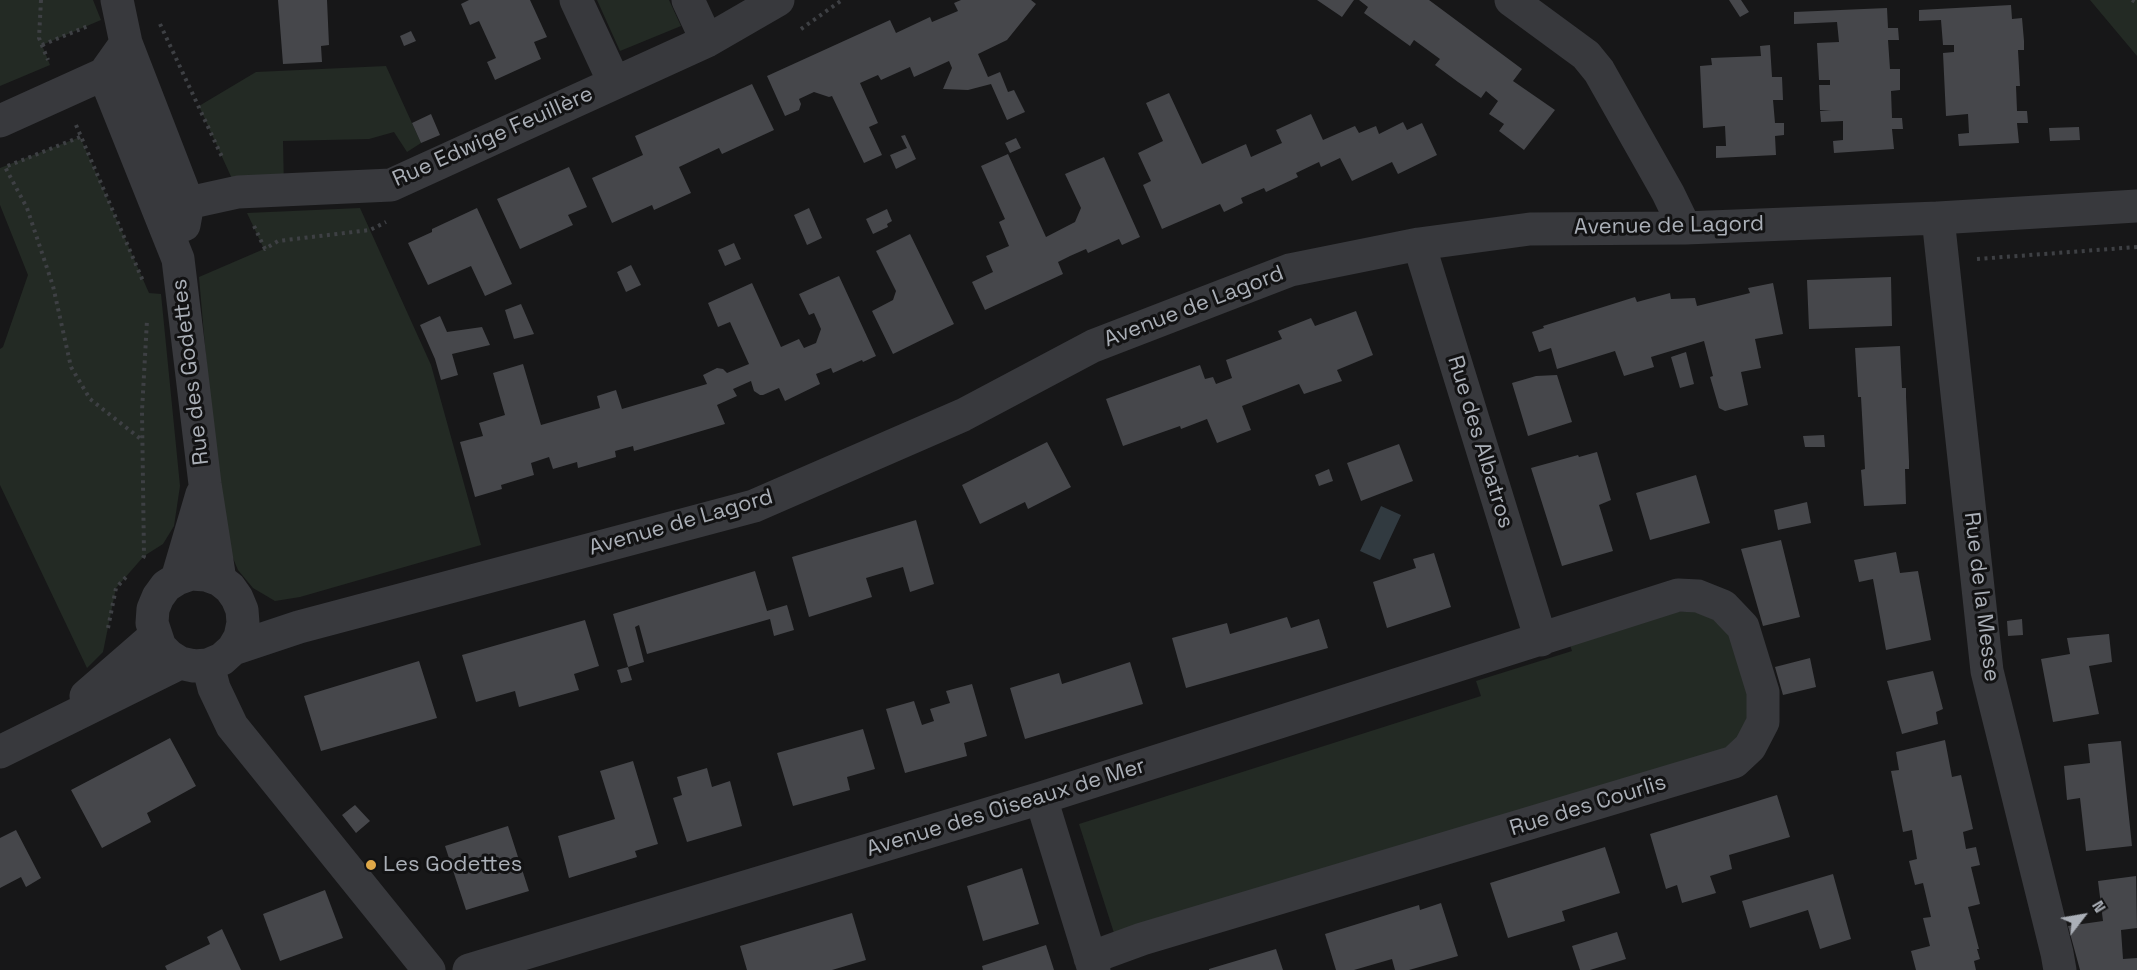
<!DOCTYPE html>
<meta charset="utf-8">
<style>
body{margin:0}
#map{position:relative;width:2137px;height:970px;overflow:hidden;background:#171718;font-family:"Space Grotesk",sans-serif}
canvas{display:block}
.north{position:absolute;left:2053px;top:886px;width:60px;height:60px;-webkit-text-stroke:4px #121213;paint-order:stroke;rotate:59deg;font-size:16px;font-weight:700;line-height:24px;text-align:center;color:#aaafb7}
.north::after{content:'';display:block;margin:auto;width:21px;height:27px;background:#aaafb7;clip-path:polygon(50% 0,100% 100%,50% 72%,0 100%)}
</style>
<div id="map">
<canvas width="2137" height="970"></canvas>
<div class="north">N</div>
</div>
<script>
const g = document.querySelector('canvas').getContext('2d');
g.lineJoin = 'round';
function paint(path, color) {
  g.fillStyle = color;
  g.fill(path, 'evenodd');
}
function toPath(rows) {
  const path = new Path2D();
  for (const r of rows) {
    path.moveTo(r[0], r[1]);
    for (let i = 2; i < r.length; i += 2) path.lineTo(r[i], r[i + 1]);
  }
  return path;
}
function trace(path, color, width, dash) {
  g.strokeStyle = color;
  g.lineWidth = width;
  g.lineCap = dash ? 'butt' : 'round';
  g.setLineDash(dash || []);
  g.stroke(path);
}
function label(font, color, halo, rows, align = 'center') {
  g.font = font + ' "Space Grotesk",sans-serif';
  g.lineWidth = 6;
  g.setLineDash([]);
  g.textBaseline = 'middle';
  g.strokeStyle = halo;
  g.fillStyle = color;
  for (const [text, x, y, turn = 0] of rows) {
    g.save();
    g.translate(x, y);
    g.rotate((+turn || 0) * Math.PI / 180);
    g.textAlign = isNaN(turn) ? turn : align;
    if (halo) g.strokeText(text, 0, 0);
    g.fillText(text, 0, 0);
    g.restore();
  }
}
paint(toPath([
 [0,0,93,0,101,20,42,45,50,65,0,86],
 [597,0,669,0,681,26,620,51],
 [2090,0,2137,0,2137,56],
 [386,66,421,143,407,152,394,132,369,139,283,141,284,190,238,192,199,106,256,72],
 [80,137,149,293,161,294,180,486,174,526,163,544,144,556,116,588,103,652,87,668,0,485,0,349,3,347,28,275,0,205,0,168],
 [360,208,431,365,481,545,300,597,275,601,253,588,238,570,221,530,199,277,264,249,247,213],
 [1691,611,1710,615,1735,638,1752,716,1729,752,1114,933,1079,824,1481,696,1476,681,1572,651,1570,645,1672,612]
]), '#232a24');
paint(toPath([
 [1381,506,1401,515,1380,560,1360,551]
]), '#313a40');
paint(toPath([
 [278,0,327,0,329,45,321,46,322,62,283,64],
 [469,0,530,0,547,37,534,42,541,59,495,80,487,62,496,58,479,21,470,25,461,4],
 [961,0,1031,0,1036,4,1007,40,978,54,988,77,1000,72,1008,92,1014,90,1025,112,1007,120,991,84,968,90,943,89,952,68,949,61,914,77,910,67,881,80,878,75,860,83,878,123,869,127,882,155,864,163,832,96,829,97,814,92,799,99,801,104,799,110,785,116,767,76,890,20,896,33,930,17,932,22,958,11,954,3],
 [1317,0,1354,0,1342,17],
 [1359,0,1429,0,1522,69,1513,81,1555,110,1524,150,1499,131,1504,124,1489,114,1498,101,1486,91,1481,98,1458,82,1435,65,1440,59,1414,40,1410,46,1364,13,1368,7],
 [1729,0,1741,0,1749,12,1740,17],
 [2011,5,2012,19,2022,18,2024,41,2024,50,2018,50,2020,86,2016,86,2017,111,2027,111,2028,123,2017,123,2019,143,1959,146,1958,134,1969,133,1968,114,1946,116,1943,53,1954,52,1954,45,1943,45,1941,20,1919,21,1919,10],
 [1887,8,1888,28,1898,28,1899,40,1888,40,1890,69,1900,69,1900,90,1891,91,1892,118,1902,118,1903,129,1892,129,1894,149,1834,153,1833,141,1843,140,1843,121,1821,122,1820,111,1831,110,1820,110,1819,85,1830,85,1830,80,1819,80,1817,43,1839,42,1837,22,1794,24,1794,12],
 [411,31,416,41,404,46,400,36],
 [1770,45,1772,77,1782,77,1783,100,1773,100,1775,123,1784,123,1784,135,1775,136,1776,155,1716,158,1716,146,1726,146,1725,126,1703,128,1700,66,1712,65,1711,58,1761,56,1760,46],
 [752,84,774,130,722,154,719,148,679,167,691,193,654,210,652,205,612,223,592,178,643,155,635,136],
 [1169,93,1202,164,1246,144,1251,157,1282,143,1276,130,1311,114,1323,140,1355,126,1359,133,1376,126,1379,134,1403,122,1407,130,1422,123,1437,155,1398,174,1392,162,1352,181,1340,158,1321,167,1319,162,1296,173,1298,177,1266,192,1264,188,1241,198,1243,203,1224,212,1220,204,1162,229,1143,185,1151,181,1138,153,1163,141,1146,103],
 [431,114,440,135,421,143,412,123],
 [2079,127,2080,140,2050,141,2049,128],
 [905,135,916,159,896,169,890,155,907,148,901,136],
 [1016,138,1021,148,1010,153,1005,143],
 [1008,154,1046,237,1075,222,1081,208,1065,174,1104,157,1140,237,1122,245,1119,239,1088,253,1086,249,1070,256,1058,262,1063,274,985,310,972,282,993,272,986,256,1009,246,999,222,1005,219,981,166],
 [569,167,587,207,568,215,573,225,520,249,497,199],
 [477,208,512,284,485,296,471,266,428,285,408,243,432,232,432,229],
 [809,208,822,238,807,245,794,215],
 [887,209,892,221,887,224,888,227,873,234,866,219],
 [910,234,954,324,893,354,872,311,893,300,896,291,876,251],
 [734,243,741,259,725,266,718,250],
 [631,265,641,285,626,292,617,272],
 [839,276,876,356,863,362,862,360,833,373,831,368,816,374,820,384,785,401,779,388,763,395,760,395,754,391,751,381,733,389,737,396,717,405,725,424,634,451,633,446,615,451,616,457,578,468,577,462,553,469,549,457,531,463,534,475,501,485,502,489,475,497,460,442,483,436,479,423,505,415,493,373,523,364,541,425,600,408,597,396,616,390,622,409,707,384,703,375,717,368,723,369,727,373,749,364,730,322,718,327,708,303,752,283,781,347,799,339,804,348,816,343,821,329,814,313,809,315,799,294],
 [1891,277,1892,326,1809,329,1807,280],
 [1773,283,1783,334,1755,339,1761,368,1741,372,1748,405,1725,411,1719,408,1710,377,1713,376,1704,341,1651,357,1654,367,1624,376,1615,351,1557,369,1551,348,1539,352,1532,332,1544,328,1543,326,1635,297,1637,302,1670,293,1671,299,1695,298,1697,306,1750,293,1748,288],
 [521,304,534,334,514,339,505,310],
 [1356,311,1373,355,1337,370,1342,381,1304,394,1299,384,1242,406,1251,430,1217,443,1207,419,1181,429,1180,426,1123,446,1106,399,1200,365,1205,379,1213,377,1216,384,1232,378,1226,360,1282,339,1278,331,1311,318,1315,326],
 [440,316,447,332,482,327,490,345,452,354,458,375,441,380,435,359,420,325],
 [1900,346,1902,388,1906,388,1906,397,1909,461,1909,469,1905,469,1906,504,1864,506,1861,470,1865,469,1861,397,1858,397,1855,348],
 [1686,352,1694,384,1680,388,1671,357],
 [1557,375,1572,422,1528,436,1512,383,1536,376],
 [1824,435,1825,447,1805,447,1803,436],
 [1047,442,1071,487,1028,509,1025,502,980,524,962,485],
 [1399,444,1413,481,1361,501,1347,463],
 [1597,452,1611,500,1599,505,1613,551,1562,566,1531,468,1578,455,1579,457],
 [1329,469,1333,481,1319,486,1315,475],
 [1696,475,1710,523,1650,540,1636,493],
 [1807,502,1811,523,1778,530,1774,510],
 [916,520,934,584,910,592,903,567,866,578,872,597,809,617,792,557],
 [1781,540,1800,617,1763,626,1741,549],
 [1896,552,1900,573,1918,571,1931,640,1886,650,1873,579,1859,582,1854,560],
 [1434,553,1451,607,1387,628,1373,582,1416,568,1413,559],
 [755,571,767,611,787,605,794,630,774,636,770,619,647,654,639,625,635,627,644,662,628,667,613,614],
 [1287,617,1291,628,1319,619,1328,648,1186,688,1172,638,1227,623,1230,634],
 [2022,619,2023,635,2008,636,2007,621],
 [585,620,599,666,574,674,579,690,519,707,515,691,476,702,462,655],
 [2109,634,2112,662,2089,666,2099,714,2053,722,2041,659,2070,654,2067,638],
 [1810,658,1816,687,1783,695,1775,667],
 [419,661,437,718,321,751,304,696],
 [1130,662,1143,704,1025,739,1010,688,1059,673,1062,684],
 [628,667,632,680,621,683,617,670],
 [1933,671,1943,709,1936,712,1938,724,1902,734,1887,681],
 [972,684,987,736,964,743,967,756,905,773,886,709,914,701,922,725,934,721,930,709,950,703,946,691],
 [863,729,875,769,847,777,850,790,793,806,777,753],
 [170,738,196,786,147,813,151,822,102,848,71,790],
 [1945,740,1952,777,1961,775,1973,829,1963,832,1966,849,1976,847,1980,865,1971,867,1980,904,1968,907,1979,949,1977,949,1980,959,1974,961,1976,970,1916,970,1911,951,1930,946,1923,918,1931,917,1923,883,1915,885,1909,861,1917,859,1912,830,1903,832,1891,771,1899,770,1896,752],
 [2121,741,2132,846,2086,851,2080,798,2067,800,2064,766,2090,763,2088,744],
 [633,761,658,844,635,851,637,857,569,878,558,836,615,819,600,771],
 [707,768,712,787,730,781,742,826,687,842,673,798,682,795,677,777],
 [1777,795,1790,837,1729,855,1732,869,1710,876,1716,893,1682,903,1677,885,1666,889,1650,834],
 [355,805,370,821,356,833,342,815],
 [508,826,529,891,466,910,445,846],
 [16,830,41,878,26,887,21,877,0,888,0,838],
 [1605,847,1620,893,1562,911,1565,921,1508,938,1490,883],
 [1022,868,1039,924,983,941,967,886],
 [1833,874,1851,939,1820,949,1808,910,1750,928,1742,901],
 [2136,876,2137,928,2121,930,2123,959,2137,958,2137,970,2080,970,2068,926,2103,921,2098,881],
 [325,890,343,938,280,961,263,914],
 [1441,903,1458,956,1409,970,1395,970,1392,959,1354,970,1336,970,1325,934,1419,905,1420,910],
 [852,913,866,960,832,970,747,970,740,946],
 [222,929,241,970,167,970,165,966,210,944,207,937],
 [1617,932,1626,959,1590,970,1580,970,1572,946],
 [1046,945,1054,970,983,970,982,966],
 [1276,949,1283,970,1209,970,1209,969]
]), '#46474b');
trace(toPath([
 [41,0,39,38,48,60],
 [2132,0,2137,3],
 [160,24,223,159],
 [801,29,842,0],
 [42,45,88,26],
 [76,125,143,281],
 [80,137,5,167,27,208,53,286,71,367,90,399,142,440],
 [254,226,265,249,278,241,370,230,386,222],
 [1977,259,2137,247],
 [143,558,144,556,142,411,147,320],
 [108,628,116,588,126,577]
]), '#3e4044', 4, [3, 4.5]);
trace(toPath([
 [117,0,126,43,188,203,184,225],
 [576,0,614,82],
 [688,0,707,41],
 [1511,0,1586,55,1599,71,1668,193,1685,228],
 [126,43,104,74,178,259,205,484,220,580],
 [0,121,104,74],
 [188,203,238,192,391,185,707,41,778,0],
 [1938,218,1987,671,2057,953,2060,970],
 [1419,244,1541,640],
 [177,579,202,494],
 [233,649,240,637,243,623,242,610,237,598,230,588,220,580,206,575,191,574,177,579,166,586,158,597,153,609,152,623,160,647,169,656,180,663,194,666,208,665,222,659,233,649,299,627,754,506,963,415,1093,346,1290,270,1419,244,1530,229,1685,228,1938,218,2137,206],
 [208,665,214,688,232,726,429,970],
 [86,696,155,636],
 [0,752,180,663],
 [1041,798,1094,970],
 [469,970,1041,798,1678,595,1698,596,1723,606,1743,627,1763,692,1763,722,1750,747,1734,762,1142,939,1090,958]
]), '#38393d', 33);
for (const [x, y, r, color] of [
 [371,865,6,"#dfa848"]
]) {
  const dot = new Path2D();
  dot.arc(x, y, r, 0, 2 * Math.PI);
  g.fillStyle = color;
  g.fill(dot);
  trace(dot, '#121213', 2);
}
label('22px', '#aaafb7', '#121213', [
 ["Rue Edwige Feuillère",493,137,-24],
 ["Avenue de Lagord",1669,226,-1],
 ["Avenue de Lagord",1194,307,-21],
 ["Rue des Godettes",191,372,-97],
 ["Rue des Albatros",1480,442,73],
 ["Avenue de Lagord",681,523,-16],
 ["Rue de la Messe",1981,597,83],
 ["Rue des Courlis",1588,806,-17],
 ["Avenue des Oiseaux de Mer",1006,808,-17]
]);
label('22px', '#aaafb7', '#121213', [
 ["Les Godettes",383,865]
], 'left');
</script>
